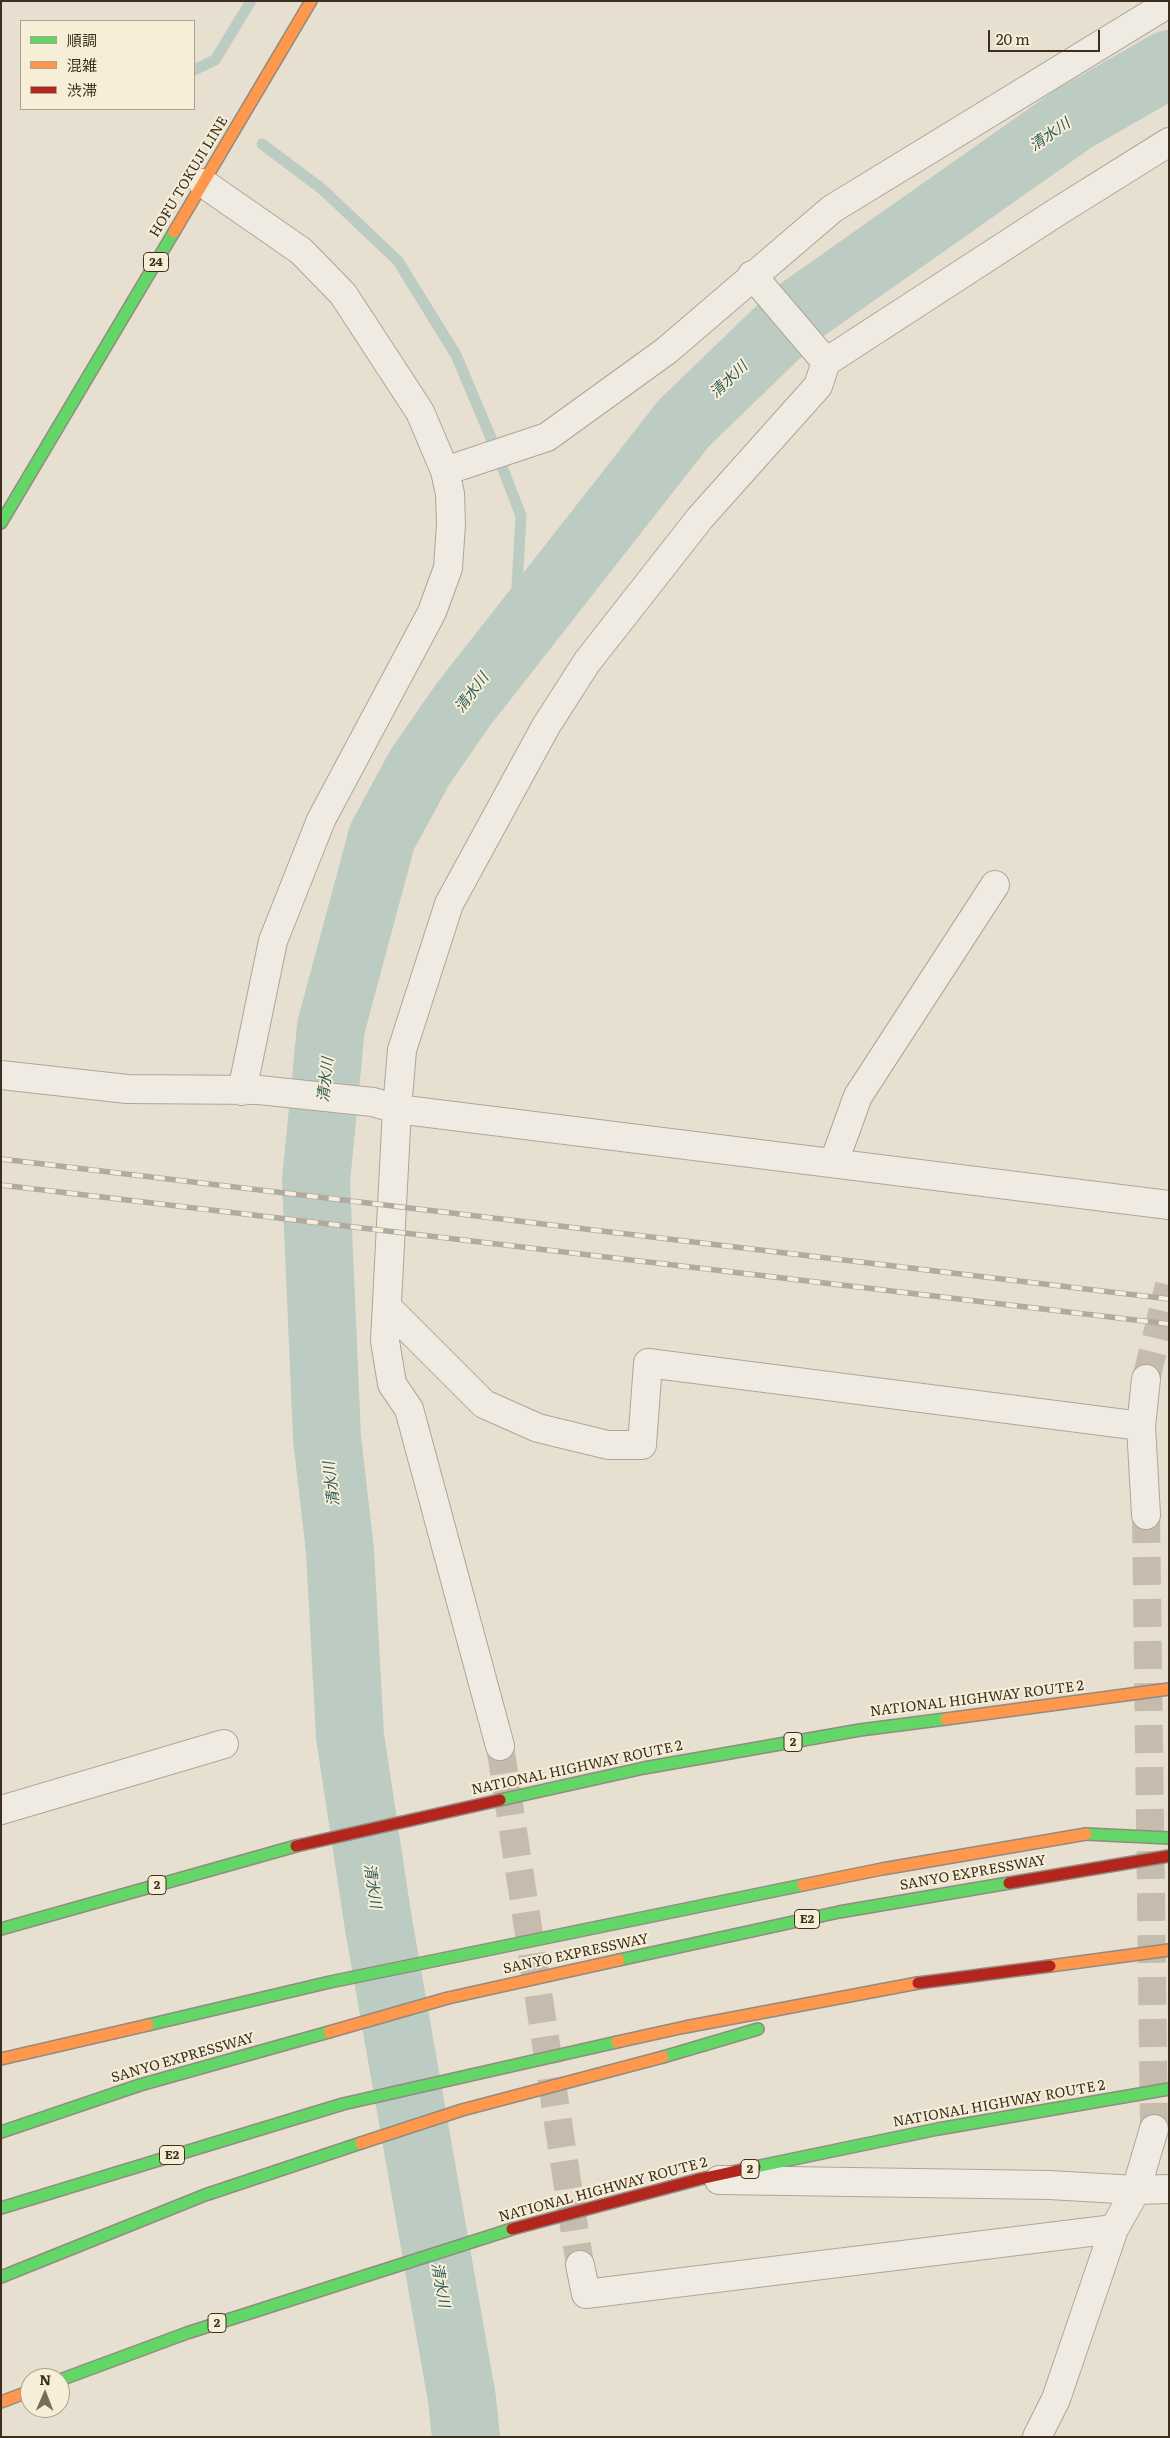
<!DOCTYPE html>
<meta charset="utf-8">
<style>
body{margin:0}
#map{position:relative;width:1170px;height:2438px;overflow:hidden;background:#e7e0d1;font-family:Literata,"Noto Sans JP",serif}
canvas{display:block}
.frame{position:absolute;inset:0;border:2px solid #3d2e20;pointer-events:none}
.legend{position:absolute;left:20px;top:20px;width:175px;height:90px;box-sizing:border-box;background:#f7eed8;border:1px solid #ada18e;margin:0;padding:6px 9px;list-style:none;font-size:15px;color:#3d2e20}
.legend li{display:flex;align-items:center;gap:10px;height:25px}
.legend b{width:25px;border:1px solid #ada18e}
.north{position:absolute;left:20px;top:2368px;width:50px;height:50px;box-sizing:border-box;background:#f7eed8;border:1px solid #ada18e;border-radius:50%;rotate:1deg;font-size:14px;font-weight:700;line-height:20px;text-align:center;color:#3d2e20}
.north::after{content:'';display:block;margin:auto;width:18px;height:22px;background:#786c5e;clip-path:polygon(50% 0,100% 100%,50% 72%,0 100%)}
.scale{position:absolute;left:988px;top:30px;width:112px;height:22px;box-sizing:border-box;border:2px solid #3d2e20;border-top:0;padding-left:6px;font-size:15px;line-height:18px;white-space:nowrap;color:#3d2e20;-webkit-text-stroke:4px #f7eed8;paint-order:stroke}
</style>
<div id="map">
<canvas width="1170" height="2438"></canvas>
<div class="frame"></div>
<ul class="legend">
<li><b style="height:6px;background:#63d668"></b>順調</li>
<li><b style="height:6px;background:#ff974d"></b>混雑</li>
<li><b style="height:6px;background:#b3261e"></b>渋滞</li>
</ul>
<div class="north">N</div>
<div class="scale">20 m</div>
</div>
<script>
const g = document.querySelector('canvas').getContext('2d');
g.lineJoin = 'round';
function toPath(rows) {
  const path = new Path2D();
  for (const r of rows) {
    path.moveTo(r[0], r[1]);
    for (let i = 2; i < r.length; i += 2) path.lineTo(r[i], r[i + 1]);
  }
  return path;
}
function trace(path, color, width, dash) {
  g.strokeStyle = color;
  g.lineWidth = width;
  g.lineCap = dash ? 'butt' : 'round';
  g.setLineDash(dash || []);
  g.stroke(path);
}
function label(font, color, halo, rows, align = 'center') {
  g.font = font + ' Literata,"Noto Sans JP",serif';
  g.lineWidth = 4;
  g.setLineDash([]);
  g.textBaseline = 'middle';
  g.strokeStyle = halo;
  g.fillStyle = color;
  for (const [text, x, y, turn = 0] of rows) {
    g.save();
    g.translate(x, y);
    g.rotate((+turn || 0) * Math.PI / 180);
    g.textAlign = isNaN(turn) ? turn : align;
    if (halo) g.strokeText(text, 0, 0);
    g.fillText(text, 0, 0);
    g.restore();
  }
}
trace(toPath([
 [194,70,215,60,251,1],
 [262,144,322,189,398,261,456,355,491,438,521,516,514,638]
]), '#bcccc2', 11);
trace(toPath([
 [466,2437,462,2399,378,1921,350,1736,340,1551,327,1438,316,1181,331,1027,382,837,420,767,463,705,684,423,799,312,1073,119,1169,64]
]), '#bcccc2', 68);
trace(toPath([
 [1146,1379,1169,1285],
 [1146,1515,1154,2129],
 [500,1746,580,2265]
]), '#c5bcae', 28, [28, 14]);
const street = toPath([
 [203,183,301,251,343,294,420,412,445,471,450,494,451,524,448,568,432,612,321,820,273,941,242,1091],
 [752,275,826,362],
 [445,471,547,437,666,351,832,209,1169,3],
 [1,1075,127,1089,259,1090,373,1102,397,1109,1169,1205],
 [834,1162,858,1096,995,885],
 [387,1307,484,1404,538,1428,608,1445,642,1445,648,1363,1141,1426],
 [1146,1379,1141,1426,1146,1515],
 [500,1746,409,1409,392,1384,385,1341,397,1109,402,1050,449,904,546,726,587,662,700,518,818,386,826,362,1057,212,1169,142],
 [1,1810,224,1744],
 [719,2180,1049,2185,1136,2190,1169,2189],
 [580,2265,586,2294,1114,2229],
 [1037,2437,1056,2399,1114,2229,1136,2190,1154,2129]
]);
const fast = toPath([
 [1,523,174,232],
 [500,1800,644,1768,860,1730,946,1719],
 [1086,1834,1169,1838],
 [1,1929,296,1846],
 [619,1960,839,1912,1009,1883],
 [148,2025,330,1982,803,1885],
 [663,2057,758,2029],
 [1,2132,140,2085,329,2032],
 [755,2167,938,2129,1169,2089],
 [1,2208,343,2104,617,2042],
 [1,2277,205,2195,361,2143],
 [60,2380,187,2333,512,2229]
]);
const slow = toPath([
 [174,232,311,1],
 [946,1719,1169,1689],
 [803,1885,882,1869,1086,1834],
 [1050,1966,1169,1950],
 [329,2032,448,1998,619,1960],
 [617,2042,685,2027,918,1983],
 [1,2059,148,2025],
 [361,2143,462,2110,663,2057],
 [1,2402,30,2391]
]);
const jam = toPath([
 [296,1846,500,1800],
 [1009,1883,1169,1856],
 [918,1983,1050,1966],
 [512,2229,700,2179,755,2167]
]);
trace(street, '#ada599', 30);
trace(fast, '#928b80', 14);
trace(slow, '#928b80', 14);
trace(jam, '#928b80', 14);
trace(street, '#efebe3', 28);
trace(fast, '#63d668', 11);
trace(slow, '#ff974d', 11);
trace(jam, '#b3261e', 11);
const rail = toPath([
 [1,1159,1169,1299],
 [1,1185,1169,1324]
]);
trace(rail, '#afaaa2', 5.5);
trace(rail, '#f7eed8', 4, [11]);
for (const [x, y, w] of [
 [156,262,25],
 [793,1742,18],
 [157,1885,18],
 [807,1919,25],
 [172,2155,25],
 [750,2169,18],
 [217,2323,18]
]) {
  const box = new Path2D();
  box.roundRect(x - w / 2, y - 9.5, w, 19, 4);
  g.fillStyle = '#f7eed8';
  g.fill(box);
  trace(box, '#3d2e20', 1);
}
label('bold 12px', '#3d2e20', null, [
 ["24",156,262],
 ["2",793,1742],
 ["2",157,1885],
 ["E2",807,1919],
 ["E2",172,2155],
 ["2",750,2169],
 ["2",217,2323]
]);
label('14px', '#3d2e20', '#f7eed8', [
 ["HOFU TOKUJI LINE",189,177,-59],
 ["NATIONAL HIGHWAY ROUTE 2",977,1699,-7],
 ["NATIONAL HIGHWAY ROUTE 2",577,1768,-12],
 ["SANYO EXPRESSWAY",973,1873,-10],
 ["SANYO EXPRESSWAY",576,1954,-12],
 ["SANYO EXPRESSWAY",183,2058,-16],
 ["NATIONAL HIGHWAY ROUTE 2",999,2104,-10],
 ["NATIONAL HIGHWAY ROUTE 2",603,2190,-15]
]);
label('italic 15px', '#2f5d5a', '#f7eed8', [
 ["清水川",1050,135,-35],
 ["清水川",729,380,-44],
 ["清水川",472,693,-53],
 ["清水川",326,1080,-84],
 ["清水川",332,1484,-97],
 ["清水川",372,1886,81],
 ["清水川",440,2285,80]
]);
</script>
